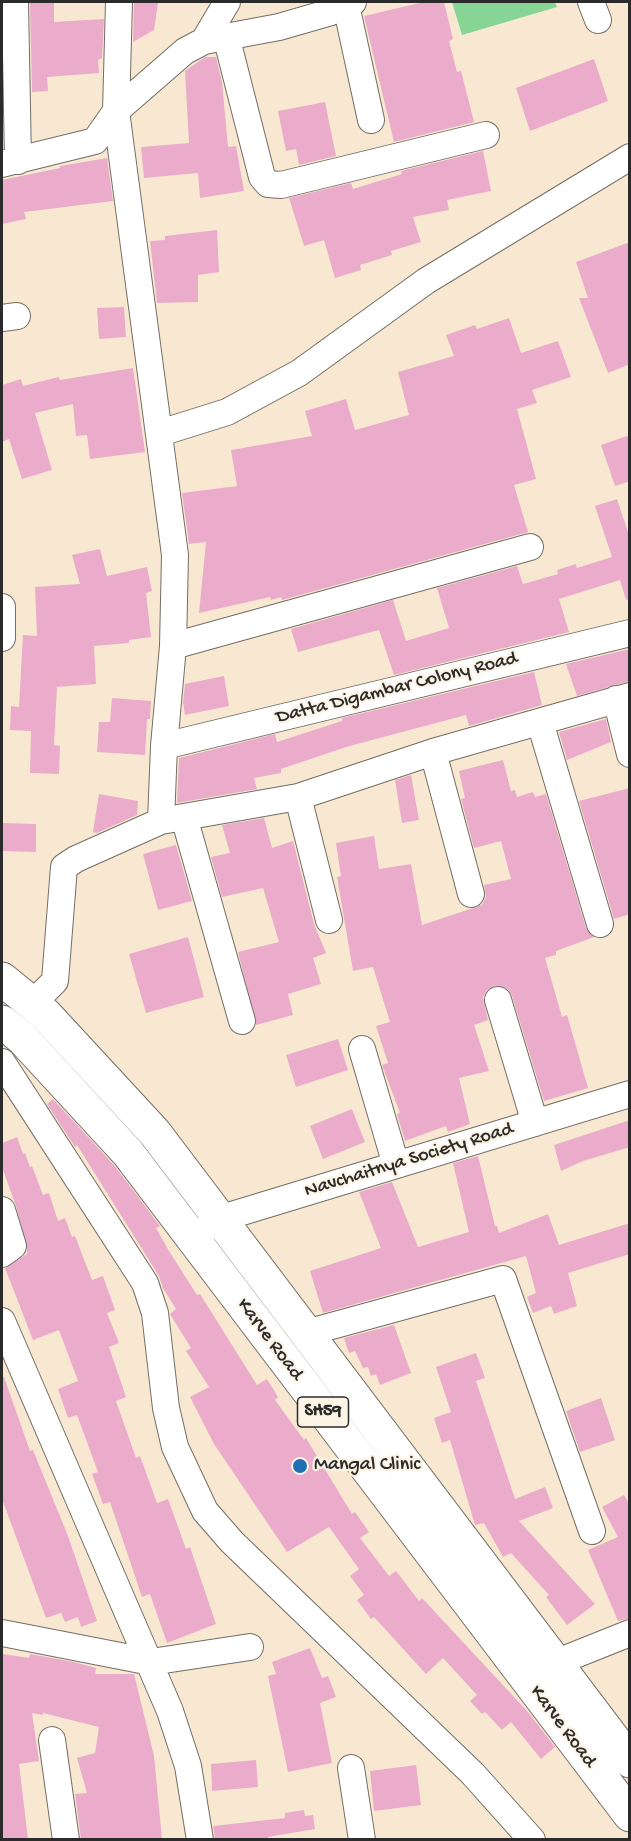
<!DOCTYPE html>
<style>
body{margin:0}
#map{position:relative;width:631px;height:1841px;overflow:hidden;background:#f8e8d1;font-family:"Gochi Hand",sans-serif}
canvas{display:block}
.frame{position:absolute;inset:0;border:3px solid #2b2b2b;pointer-events:none}
</style>
<div id="map">
<canvas width="631" height="1841"></canvas>
<div class="frame"></div>
</div>
<script>
const g = document.querySelector('canvas').getContext('2d');
g.lineJoin = 'round';
function paint(path, color) {
  g.fillStyle = color;
  g.fill(path, 'evenodd');
}
function toPath(rows) {
  const path = new Path2D();
  for (const r of rows) {
    path.moveTo(r[0], r[1]);
    for (let i = 2; i < r.length; i += 2) path.lineTo(r[i], r[i + 1]);
  }
  return path;
}
function trace(path, color, width, dash) {
  g.strokeStyle = color;
  g.lineWidth = width;
  g.lineCap = dash ? 'butt' : 'round';
  g.setLineDash(dash || []);
  g.stroke(path);
}
function label(font, color, halo, rows, align = 'center') {
  g.font = font + ' "Gochi Hand",sans-serif';
  g.lineWidth = 4.5;
  g.setLineDash([]);
  g.textBaseline = 'middle';
  g.strokeStyle = halo;
  g.fillStyle = color;
  for (const [text, x, y, turn = 0] of rows) {
    g.save();
    g.translate(x, y);
    g.rotate((+turn || 0) * Math.PI / 180);
    g.textAlign = isNaN(turn) ? turn : align;
    if (halo) g.strokeText(text, 0, 0);
    g.fillText(text, 0, 0);
    g.restore();
  }
}
paint(toPath([
 [452,2,555,2,557,7,462,35]
]), '#86d594');
paint(toPath([
 [30,2,54,2,54,22,104,19,102,58,98,60,99,73,47,77,48,91,32,92],
 [134,2,158,3,154,30,133,42],
 [424,2,444,2,453,39,449,41,457,72,461,71,474,122,394,142,364,16],
 [205,57,216,57,222,82,228,147,236,146,244,191,200,198,198,173,144,178,141,147,189,143,185,71],
 [594,59,608,101,530,131,516,88],
 [325,102,336,156,299,165,296,149,286,151,278,111],
 [483,151,491,191,447,200,449,210,413,217,421,242,391,251,392,255,360,265,361,270,335,278,324,240,304,246,289,198,351,183,353,189,402,174,401,171],
 [107,158,113,201,24,212,26,219,2,224,2,180,60,168,60,166],
 [217,230,219,272,198,275,198,302,157,303,150,241,165,240,165,236],
 [630,242,630,364,608,373,579,298,588,298,576,262],
 [124,307,126,337,99,339,97,308],
 [509,318,521,353,558,341,571,377,532,390,537,403,517,409,536,479,514,485,528,532,282,600,281,597,271,600,270,597,199,613,206,542,189,544,182,493,237,486,231,450,312,436,305,411,346,399,355,430,409,415,398,372,454,356,446,335,475,325,477,329],
 [133,368,145,452,90,459,87,435,76,436,73,404,35,413,52,470,22,479,9,439,2,442,2,385,21,379,23,386,59,377,60,380],
 [630,435,630,481,615,486,601,445],
 [617,499,630,538,630,599,626,600,620,580,559,599,569,632,394,675,379,630,298,652,291,629,393,600,406,641,449,628,437,588,517,566,523,584,558,574,557,570,576,564,577,568,612,557,595,506],
 [100,549,107,576,147,567,152,591,146,593,151,637,129,640,129,643,94,646,96,684,57,687,54,745,60,746,59,774,30,773,31,731,10,730,11,706,19,707,23,635,37,636,35,587,80,584,72,555],
 [630,649,630,681,577,696,566,664],
 [534,672,542,705,469,726,466,715,346,747,281,769,281,773,254,778,257,789,177,803,179,758,275,734,277,742,342,721,342,718],
 [224,676,229,706,185,715,183,703,185,684],
 [112,698,151,701,150,719,147,719,145,755,97,752,99,722,110,722],
 [606,719,611,742,567,760,559,732],
 [503,760,511,791,515,790,517,797,533,792,535,797,546,794,586,928,594,937,556,951,556,955,545,958,562,1017,567,1015,588,1088,544,1101,512,996,508,989,494,986,487,990,483,997,488,1020,474,1025,489,1071,459,1078,470,1124,448,1132,446,1126,405,1141,397,1114,400,1113,382,1065,388,1063,376,1026,390,1022,373,967,353,971,337,877,341,876,336,843,374,836,379,869,411,864,422,925,482,905,486,897,484,885,511,879,501,841,474,848,461,799,465,798,459,771],
 [411,775,419,820,402,823,395,780],
 [630,788,630,914,614,919,579,801],
 [99,794,138,801,137,815,97,833,93,832],
 [264,818,272,848,293,841,314,924,326,953,313,958,321,984,288,994,293,1015,256,1025,238,952,279,942,263,888,222,897,211,857,230,853,222,825],
 [2,823,36,824,36,852,2,851],
 [176,845,192,901,158,910,143,854],
 [188,937,204,997,146,1013,129,954],
 [338,1039,348,1070,296,1087,286,1055],
 [53,1099,114,1165,160,1226,156,1228,169,1251,197,1295,200,1294,257,1385,267,1379,278,1397,275,1400,304,1440,306,1438,352,1514,355,1512,369,1532,360,1538,389,1576,396,1571,419,1601,422,1598,528,1712,555,1747,541,1759,511,1722,502,1730,485,1712,482,1714,470,1701,477,1695,443,1658,426,1674,374,1617,371,1619,357,1600,364,1595,350,1576,359,1569,329,1527,287,1552,214,1444,190,1397,209,1387,186,1351,191,1348,170,1314,176,1309,163,1288,159,1276,77,1145,75,1147,47,1104],
 [352,1109,365,1142,323,1159,310,1126],
 [630,1120,630,1147,583,1161,561,1171,554,1145],
 [17,1137,23,1154,25,1153,30,1167,32,1166,43,1195,49,1193,58,1221,65,1218,72,1237,75,1236,92,1280,103,1276,115,1310,107,1313,119,1343,109,1347,126,1397,116,1401,136,1458,140,1456,157,1503,168,1499,186,1549,190,1547,216,1624,167,1643,150,1594,142,1597,110,1502,103,1504,92,1474,98,1472,77,1415,68,1418,58,1389,78,1381,59,1330,33,1340,5,1268,27,1254,27,1250,16,1206,2,1167,2,1143],
 [478,1156,495,1226,497,1226,499,1233,548,1214,559,1245,630,1223,630,1254,568,1273,577,1306,554,1314,551,1306,533,1313,527,1297,536,1293,526,1256,323,1313,310,1271,381,1248,359,1192,392,1182,418,1247,469,1232,453,1163],
 [394,1325,411,1373,380,1385,376,1374,371,1376,368,1367,363,1368,355,1351,349,1353,344,1338],
 [476,1353,485,1378,476,1381,515,1499,545,1487,553,1508,519,1521,595,1604,567,1625,546,1597,549,1595,511,1553,503,1557,484,1523,475,1525,450,1440,442,1443,434,1418,451,1412,436,1367],
 [2,1377,4,1377,30,1451,33,1450,68,1536,97,1621,81,1627,78,1617,65,1622,61,1613,46,1618,2,1499],
 [601,1398,615,1440,580,1452,566,1411],
 [624,1495,630,1505,630,1618,618,1621,588,1550,618,1537,602,1507],
 [310,1648,322,1678,328,1676,336,1697,320,1703,332,1763,288,1772,268,1676,276,1674,272,1662],
 [2,1654,29,1658,30,1654,74,1662,96,1668,95,1674,134,1674,154,1756,162,1839,81,1839,75,1794,87,1793,77,1758,95,1753,99,1727,43,1713,43,1715,32,1713,39,1761,19,1764,28,1839,2,1839],
 [256,1760,258,1787,212,1791,211,1764],
 [416,1765,421,1805,374,1811,370,1771],
 [304,1810,305,1816,313,1815,315,1829,268,1837,268,1839,215,1839,213,1826,285,1818,285,1813]
]), '#ebaccb');
const minor = toPath([
 [15,2,18,161],
 [119,2,116,111,175,555,173,646,164,746,161,821],
 [591,2,598,20],
 [346,5,371,120],
 [226,36,262,177,268,184,281,185,486,135],
 [204,41,227,2],
 [2,164,95,141,116,111,185,51,204,41,279,27,331,12,353,2],
 [2,318,17,316],
 [160,433,227,412,299,373,426,281,630,157],
 [2,607,2,638],
 [173,646,530,547],
 [616,699,630,754],
 [540,722,600,924],
 [164,746,630,633],
 [433,752,471,894],
 [298,797,329,920],
 [184,817,242,1021],
 [498,1000,535,1123],
 [33,1003,55,981,64,867,76,859,161,821,298,797,433,752,630,696],
 [362,1049,396,1165],
 [2,1062,145,1283,155,1313,166,1408,175,1447,205,1511,232,1542,473,1774,532,1840],
 [2,1210,13,1246,2,1254],
 [207,1228,222,1218,630,1094],
 [2,1321,170,1711,188,1766,200,1840],
 [306,1333,503,1279,592,1531],
 [2,1633,151,1662,250,1647],
 [542,1671,555,1663,630,1633],
 [52,1740,66,1840],
 [351,1768,362,1840]
]);
const major = toPath([
 [2,979,45,1014,155,1133,630,1761],
 [2,1022,22,1038,128,1153,630,1815]
]);
trace(minor, '#736d65', 28);
trace(major, '#736d65', 35);
trace(minor, '#fff', 26);
trace(major, '#fff', 33);
for (const [x, y, r, color] of [
 [300,1466,8,"#1f6fb2"]
]) {
  const dot = new Path2D();
  dot.arc(x, y, r, 0, 2 * Math.PI);
  g.fillStyle = color;
  g.fill(dot);
  trace(dot, '#fcf5e5', 2);
}
for (const [x, y, w] of [
 [323,1412,51]
]) {
  const box = new Path2D();
  box.roundRect(x - w / 2, y - 15, w, 30, 4.5);
  g.fillStyle = '#fcf5e5';
  g.fill(box);
  trace(box, '#2b2b2b', 1.5);
}
label('bold 18px', '#2b2b2b', null, [
 ["SH59",323,1412]
]);
label('20px', '#2b2b2b', '#fcf5e5', [
 ["Datta Digambar Colony Road",397,689,-14],
 ["Navchaitnya Society Road",409,1161,-17],
 ["Karve Road",269,1340,53],
 ["Karve Road",562,1727,53]
]);
label('20px', '#2b2b2b', '#fcf5e5', [
 ["Mangal Clinic",314,1466]
], 'left');
</script>
